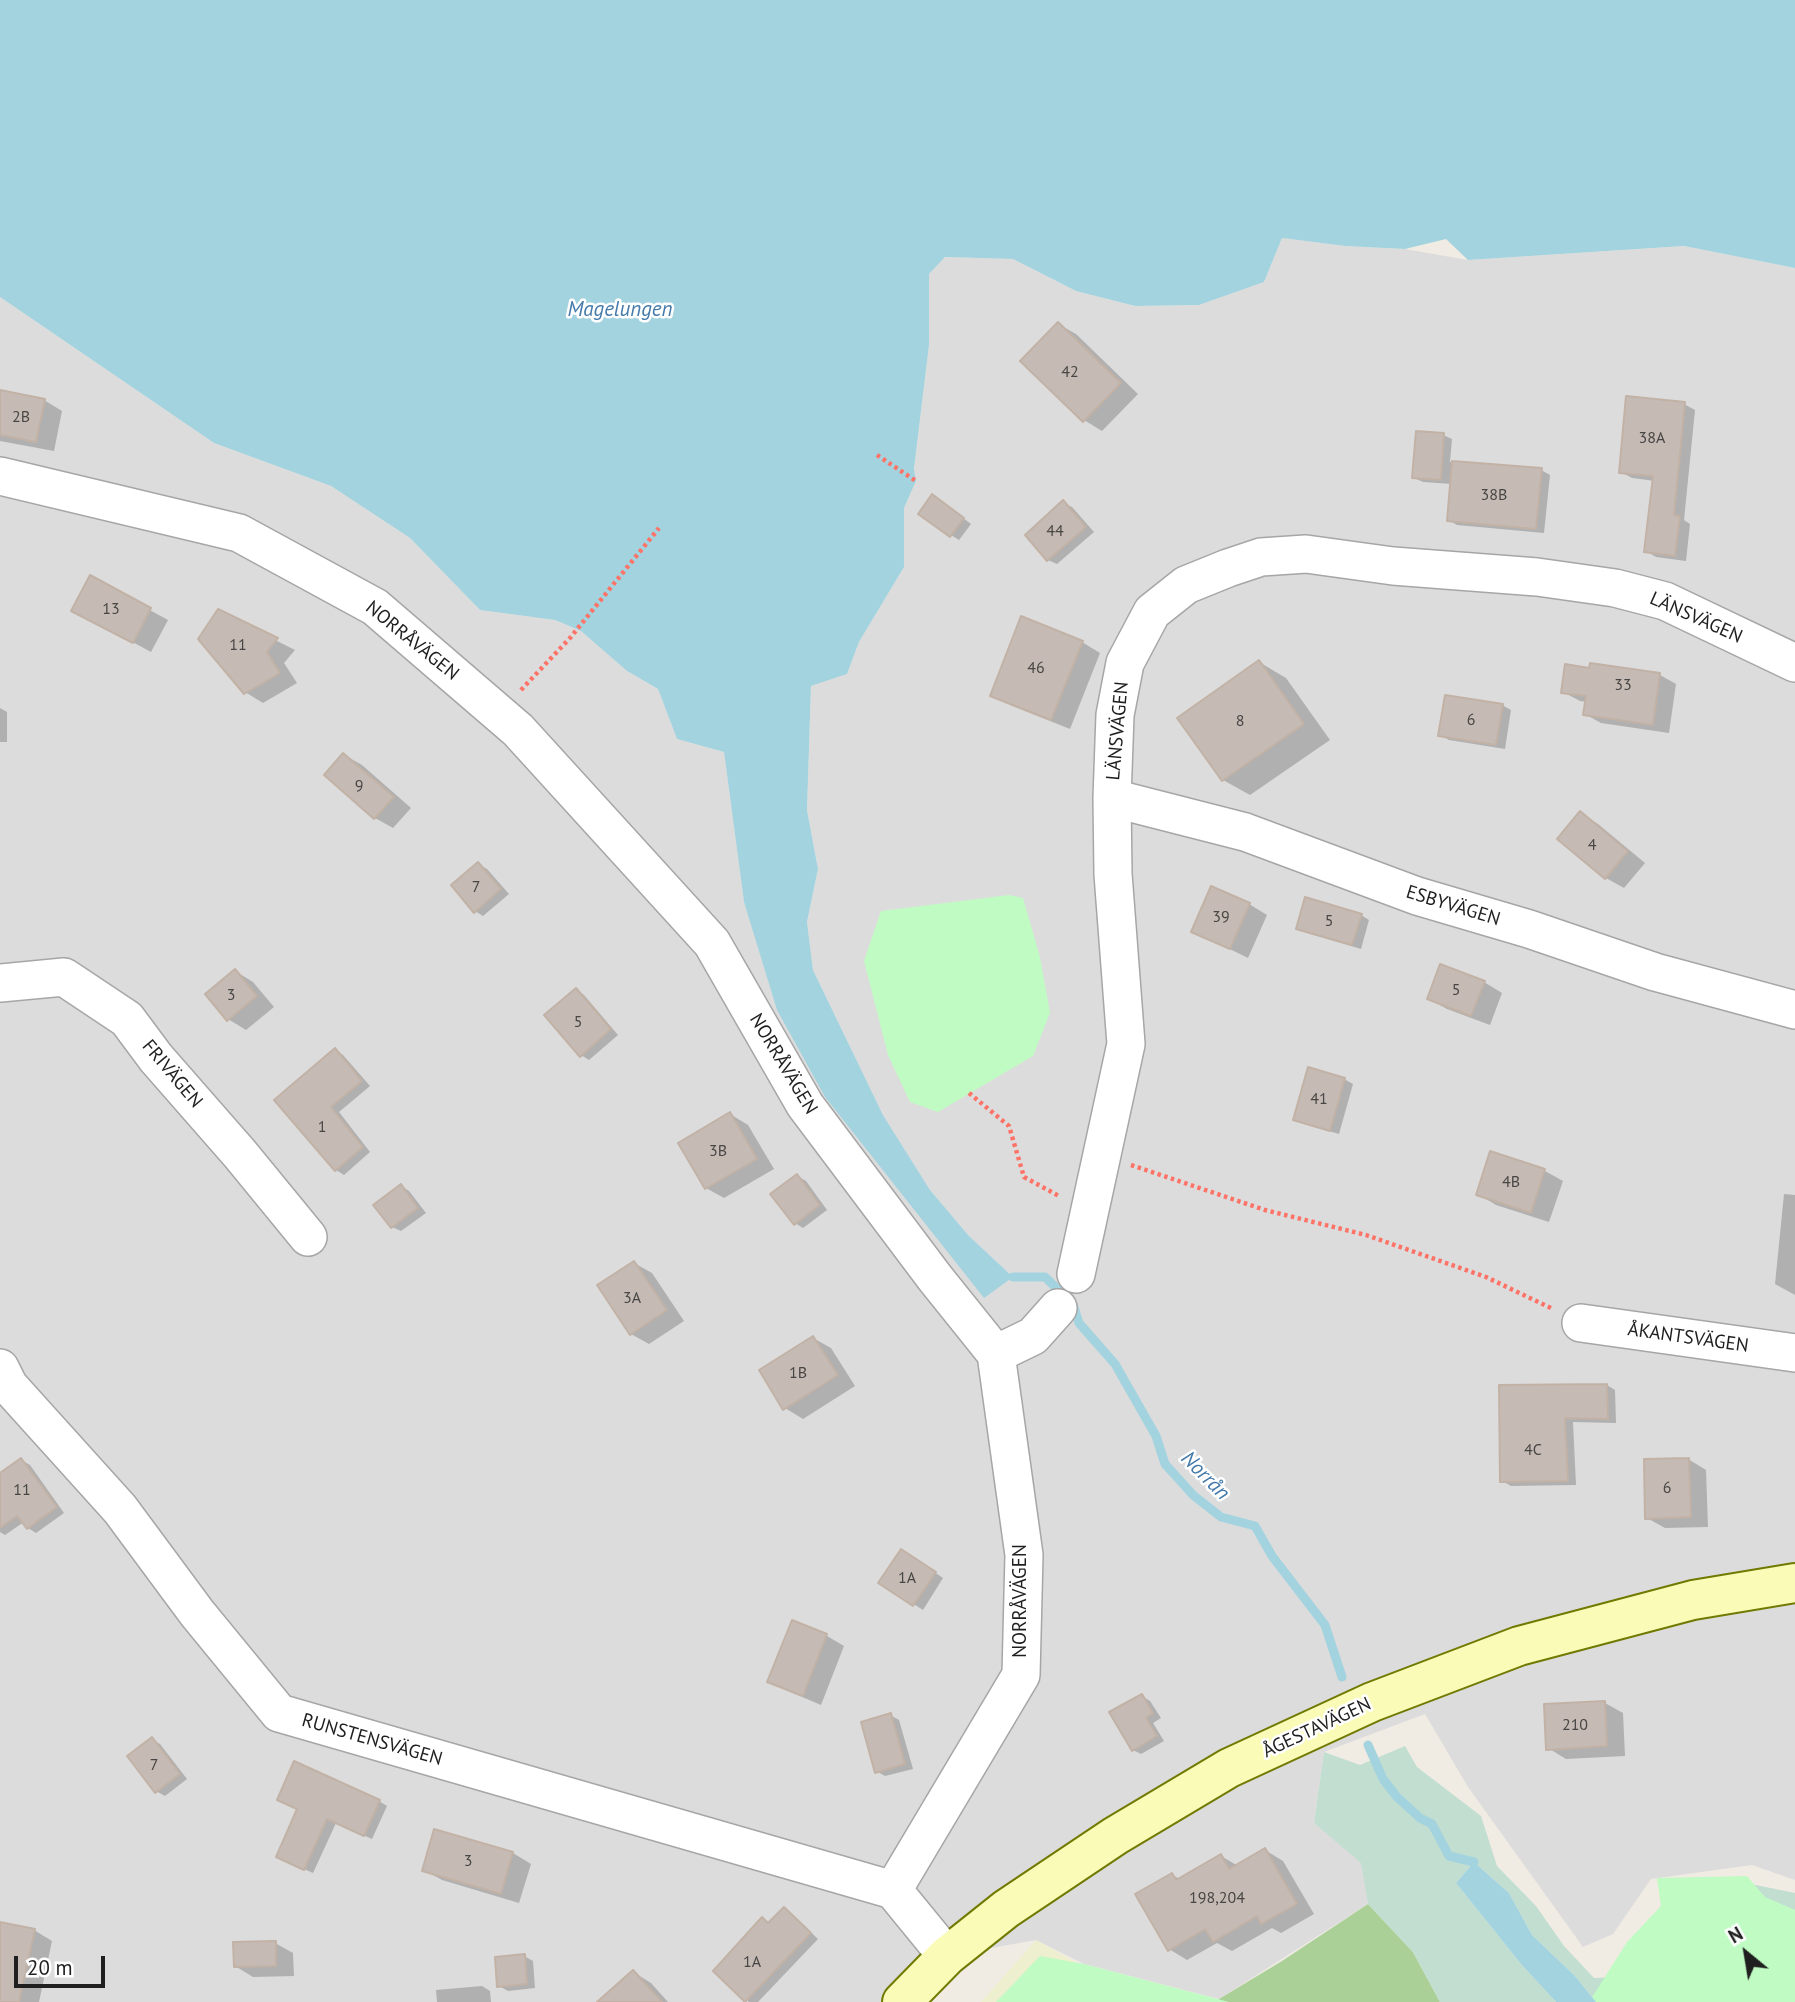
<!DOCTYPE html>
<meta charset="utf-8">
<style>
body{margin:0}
#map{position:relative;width:1795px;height:2002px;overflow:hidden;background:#f0ece4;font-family:"PT Sans",sans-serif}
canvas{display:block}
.north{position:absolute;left:1711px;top:1918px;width:70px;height:70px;-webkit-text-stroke:5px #fff;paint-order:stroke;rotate:330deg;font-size:19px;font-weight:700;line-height:28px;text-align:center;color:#1f1f1f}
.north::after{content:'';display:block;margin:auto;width:24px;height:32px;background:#1f1f1f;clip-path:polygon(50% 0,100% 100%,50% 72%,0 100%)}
.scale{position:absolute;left:14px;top:1956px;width:91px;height:32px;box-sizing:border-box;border:4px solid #1f1f1f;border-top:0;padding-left:9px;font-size:21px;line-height:24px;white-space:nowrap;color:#1f1f1f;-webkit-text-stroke:5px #fff;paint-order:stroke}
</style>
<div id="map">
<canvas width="1795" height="2002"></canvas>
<div class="north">N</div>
<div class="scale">20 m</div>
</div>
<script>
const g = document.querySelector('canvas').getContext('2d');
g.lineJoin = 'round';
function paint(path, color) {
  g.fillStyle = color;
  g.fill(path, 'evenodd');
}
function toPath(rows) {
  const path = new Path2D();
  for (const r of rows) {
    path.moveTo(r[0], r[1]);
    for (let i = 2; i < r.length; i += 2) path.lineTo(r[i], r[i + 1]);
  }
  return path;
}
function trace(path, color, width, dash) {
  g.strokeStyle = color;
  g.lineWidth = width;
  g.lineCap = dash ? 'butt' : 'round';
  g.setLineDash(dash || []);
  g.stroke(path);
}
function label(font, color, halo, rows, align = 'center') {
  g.font = font + ' "PT Sans",sans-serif';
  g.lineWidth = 5;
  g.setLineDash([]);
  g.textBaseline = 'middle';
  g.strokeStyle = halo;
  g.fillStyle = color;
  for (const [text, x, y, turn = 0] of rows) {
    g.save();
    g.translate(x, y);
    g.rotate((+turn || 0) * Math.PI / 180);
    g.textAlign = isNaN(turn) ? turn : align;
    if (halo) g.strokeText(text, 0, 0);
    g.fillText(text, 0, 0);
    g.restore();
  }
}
paint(toPath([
 [1282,238,1345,246,1405,249,1468,260,1684,246,1795,268,1795,1880,1752,1865,1651,1879,1613,1934,1583,1947,1468,1787,1425,1714,1324,1752,1314,1823,1362,1863,1368,1904,1219,1999,1084,1964,1036,1940,947,1956,902,2002,0,2002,0,297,214,443,331,486,410,538,480,610,555,620,581,631,627,671,658,689,677,739,724,752,744,902,825,1097,886,1172,1013,1277,969,1236,930,1190,883,1115,813,970,807,922,818,869,807,810,811,686,847,674,859,642,904,567,904,508,916,481,914,470,929,345,929,274,945,257,1013,259,1076,291,1135,306,1199,305,1264,282]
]), '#dddcdc');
paint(toPath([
 [1036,1940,1082,1966,1166,2002,981,2002]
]), '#eeefcf');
paint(toPath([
 [1368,1904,1413,1952,1440,2002,1214,2002,1282,1961]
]), '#aad098');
paint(toPath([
 [1405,1746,1417,1767,1481,1816,1497,1866,1536,1906,1564,1946,1594,1978,1647,1976,1746,1883,1795,1893,1795,2002,1596,2002,1575,1976,1532,1935,1509,1893,1474,1862,1456,1883,1521,1964,1556,2002,1440,2002,1413,1952,1368,1904,1361,1863,1314,1823,1324,1752,1360,1765]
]), '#c1ded0');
paint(toPath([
 [1009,895,1023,898,1040,957,1050,1013,1033,1056,938,1112,910,1102,888,1055,864,961,881,911],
 [1747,1876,1765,1897,1795,1910,1795,2002,1589,2002,1627,1942,1661,1906,1657,1878],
 [1040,1956,1084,1964,1229,2002,996,2002]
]), '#c0fbc3');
paint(toPath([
 [0,0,1795,0,1795,268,1684,246,1468,260,1446,239,1405,249,1345,246,1282,238,1264,282,1199,305,1135,306,1076,291,1013,259,945,257,929,274,929,345,914,469,916,481,904,508,904,567,859,642,847,674,811,686,807,810,818,869,807,922,813,970,883,1115,930,1190,969,1236,1013,1277,984,1298,825,1097,777,1010,744,902,724,752,677,739,658,689,627,671,581,631,555,620,480,610,410,538,331,486,214,443,0,297],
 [1474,1862,1509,1893,1532,1935,1575,1976,1596,2002,1556,2002,1521,1964,1456,1883]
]), '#a3d3df');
paint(toPath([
 [1058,324,1076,334,1138,394,1102,431,1084,420],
 [0,392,44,400,62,411,54,451,0,441],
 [1684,404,1695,410,1684,520,1690,524,1686,561,1656,557,1646,551,1655,481,1632,478,1621,472],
 [1443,435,1452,439,1450,462,1541,470,1550,475,1544,533,1457,525,1448,520,1452,484,1423,482,1414,478],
 [940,501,971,524,959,540,951,535],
 [1063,503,1072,507,1094,532,1057,564,1048,560],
 [91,578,168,620,151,652,92,620],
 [219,612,295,650,284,663,297,683,263,703,245,692],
 [1082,642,1100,653,1070,729,1010,705,992,695],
 [1259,662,1286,678,1330,740,1250,795,1223,780],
 [1660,675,1676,684,1669,733,1601,723,1585,714,1587,702,1580,701,1563,692],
 [1502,705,1511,710,1505,749,1449,740,1440,735],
 [0,708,7,712,7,742,0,742],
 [344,755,362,765,411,808,393,828,375,818,326,775],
 [1580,813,1598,824,1645,863,1624,888,1606,878],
 [478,864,487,869,509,894,483,916,475,911],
 [1249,904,1267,915,1248,958,1193,931],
 [1361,915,1369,920,1361,949,1307,933,1298,928],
 [235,971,253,982,274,1007,246,1030,228,1019],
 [1484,982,1502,993,1490,1025,1447,1009,1429,999],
 [576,990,584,995,618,1035,589,1060,581,1055],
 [335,1050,343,1055,370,1086,339,1112,370,1152,344,1175,336,1170,276,1101],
 [1344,1079,1353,1084,1339,1134,1304,1124,1296,1119],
 [730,1114,748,1125,774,1169,724,1198,706,1188],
 [1491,1153,1545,1171,1563,1181,1549,1222,1496,1205,1478,1194],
 [797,1176,806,1181,827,1210,803,1228,795,1223],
 [401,1186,409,1191,426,1213,401,1231,392,1227],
 [1784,1194,1795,1195,1795,1295,1775,1284],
 [634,1263,652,1273,684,1321,649,1344,631,1334],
 [813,1338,831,1348,855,1386,803,1419,785,1408],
 [1607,1385,1615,1390,1616,1423,1573,1422,1576,1485,1511,1486,1502,1481,1501,1387],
 [1688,1459,1706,1470,1708,1527,1665,1528,1647,1518],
 [21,1460,30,1465,64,1513,36,1533,28,1528,24,1522,5,1535,0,1532,0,1476],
 [910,1556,943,1578,923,1610,881,1583],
 [793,1623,827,1636,844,1646,821,1705,788,1691,770,1681],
 [1142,1696,1150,1701,1161,1718,1153,1723,1164,1741,1141,1754,1133,1750],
 [1605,1703,1623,1713,1625,1756,1566,1759,1548,1748],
 [890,1715,899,1720,913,1769,885,1776,876,1771],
 [152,1740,160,1744,187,1779,165,1796,156,1791],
 [379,1801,387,1806,372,1839,336,1823,313,1873,286,1861,299,1809],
 [435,1831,513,1853,531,1864,519,1903,442,1880,424,1870],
 [1265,1850,1283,1861,1314,1914,1281,1933,1272,1928,1232,1951,1217,1943,1187,1960,1169,1949,1172,1875,1180,1879,1221,1856,1238,1866],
 [784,1909,792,1914,818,1939,758,2002,749,2002,716,1971,763,1920,770,1924],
 [0,1923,34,1930,52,1941,39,2002,0,2002],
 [275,1943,293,1953,294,1976,253,1977,235,1966],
 [524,1956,533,1961,535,1988,508,1991,499,1986],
 [633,1972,651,1983,668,2002,600,2002],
 [482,1986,490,1991,491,2002,437,2002,436,1990]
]), '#0003');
trace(toPath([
 [1013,1277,1045,1277,1073,1304,1079,1323,1115,1364,1156,1436,1165,1464,1193,1495,1221,1517,1255,1526,1272,1556,1325,1625,1342,1677],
 [1368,1745,1383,1779,1397,1797,1420,1818,1432,1824,1449,1856,1474,1862]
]), '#a3d3df', 9);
const building = toPath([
 [1058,322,1121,383,1083,422,1020,361,1058,322],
 [0,390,45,399,36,442,0,435,0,390],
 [1626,396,1685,402,1674,515,1680,516,1675,556,1644,552,1653,476,1619,473,1626,396],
 [1416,431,1444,433,1441,480,1412,478,1416,431],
 [1452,461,1542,468,1536,529,1447,521,1452,461],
 [932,494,964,518,950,537,918,514,932,494],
 [1063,500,1086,527,1047,561,1025,535,1063,500],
 [90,575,151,608,133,643,71,611,90,575],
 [218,609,278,638,267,652,280,673,244,694,198,639,218,609],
 [1021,616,1083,641,1051,720,990,696,1021,616],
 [1259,660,1304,724,1222,781,1177,718,1259,660],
 [1590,663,1660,673,1653,725,1583,715,1586,696,1561,693,1565,664,1589,668,1590,663],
 [1445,695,1503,704,1496,745,1438,736,1445,695],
 [343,753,394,797,374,819,324,775,343,753],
 [1580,811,1628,851,1605,879,1557,839,1580,811],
 [478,862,501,889,474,913,451,885,478,862],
 [1211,886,1250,903,1230,949,1191,932,1211,886],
 [1305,897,1362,914,1352,945,1296,929,1305,897],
 [1440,964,1485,981,1471,1016,1427,999,1440,964],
 [235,969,257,996,227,1021,205,994,235,969],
 [576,988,611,1029,580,1057,544,1015,576,988],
 [335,1048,362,1081,331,1107,363,1147,335,1171,274,1100,335,1048],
 [1308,1067,1345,1078,1330,1131,1293,1120,1308,1067],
 [730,1112,757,1159,705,1189,678,1143,730,1112],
 [1490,1151,1545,1169,1531,1213,1476,1195,1490,1151],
 [797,1174,820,1205,794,1225,770,1194,797,1174],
 [401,1184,418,1208,391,1228,373,1205,401,1184],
 [634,1261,667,1310,630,1335,597,1285,634,1261],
 [813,1336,838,1375,783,1410,759,1370,813,1336],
 [1607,1384,1608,1419,1565,1418,1568,1481,1500,1482,1499,1385,1607,1384],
 [21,1458,57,1507,27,1529,17,1516,0,1528,0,1473,21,1458],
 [1689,1458,1691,1517,1645,1519,1644,1459,1689,1458],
 [901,1549,936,1572,913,1606,878,1583,901,1549],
 [792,1620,827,1634,803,1696,767,1682,792,1620],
 [1142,1694,1153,1713,1146,1718,1157,1736,1132,1751,1109,1712,1142,1694],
 [1605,1701,1607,1746,1546,1750,1544,1704,1605,1701],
 [891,1713,905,1764,875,1773,861,1722,891,1713],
 [152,1737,180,1774,155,1793,127,1756,152,1737],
 [294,1761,380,1800,364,1836,327,1819,304,1870,276,1857,297,1809,277,1800,294,1761],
 [434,1829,513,1852,501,1894,422,1871,434,1829],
 [1265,1848,1297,1904,1261,1924,1257,1916,1213,1942,1205,1929,1168,1951,1135,1894,1172,1873,1176,1880,1221,1854,1229,1869,1265,1848],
 [784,1907,811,1933,745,2002,713,1971,762,1917,768,1923,784,1907],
 [0,1922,35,1929,19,2002,0,2002,0,1922],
 [276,1941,276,1966,234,1967,233,1942,276,1941],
 [525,1954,527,1984,497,1987,495,1957,525,1954],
 [633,1970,662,2002,597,2002,633,1970]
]);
paint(building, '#c5bbb4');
trace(building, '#c2b2a6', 2);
const minor = toPath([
 [0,476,239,533,375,607,518,730,712,943,805,1105,935,1278,996,1354,1024,1555,1021,1675,893,1890],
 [1112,798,1245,832,1417,896,1529,929,1655,972,1795,1010],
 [0,983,64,977,127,1019,156,1058,240,1154,308,1237],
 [1076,1274,1126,1044,1113,874,1112,798,1115,715,1125,663,1152,612,1186,585,1228,568,1261,557,1306,554,1393,566,1537,577,1615,588,1665,601,1795,663],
 [1581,1323,1795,1353],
 [996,1354,1033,1336,1058,1308],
 [0,1368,9,1386,120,1509,197,1613,279,1713,893,1890],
 [893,1890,947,1956]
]);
const secondary = toPath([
 [902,2002,947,1956,1006,1909,1115,1836,1229,1768,1372,1702,1519,1646,1693,1600,1795,1583]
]);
trace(minor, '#a6a6a6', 40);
trace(secondary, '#707a01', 42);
trace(toPath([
 [877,455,916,481],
 [521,690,570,638,659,528],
 [969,1093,1009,1126,1024,1177,1059,1196],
 [1131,1165,1265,1210,1366,1235,1486,1277,1553,1309]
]), '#fe7367', 4.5, [3.5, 3.5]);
trace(minor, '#fff', 37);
trace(secondary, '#fafbb7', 38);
label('16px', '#484644', null, [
 ["42",1070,372],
 ["2B",21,417],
 ["38A",1652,438],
 ["38B",1494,495],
 ["44",1055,531],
 ["13",111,609],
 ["11",238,645],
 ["46",1036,668],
 ["33",1623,685],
 ["6",1471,720],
 ["8",1240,721],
 ["9",359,786],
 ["4",1592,845],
 ["7",476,887],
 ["39",1221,917],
 ["5",1329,921],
 ["5",1456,990],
 ["3",231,995],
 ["5",578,1022],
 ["41",1319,1099],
 ["1",322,1127],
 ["3B",718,1151],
 ["4B",1511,1182],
 ["3A",632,1298],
 ["1B",798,1373],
 ["4C",1533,1450],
 ["6",1667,1488],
 ["11",22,1490],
 ["1A",907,1578],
 ["210",1575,1725],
 ["7",154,1765],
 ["3",468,1861],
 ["198,204",1217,1898],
 ["1A",752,1962]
]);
label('19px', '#1f1f1f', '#fff', [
 ["LÄNSVÄGEN",1696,618,24],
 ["NORRÅVÄGEN",412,641,39],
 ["LÄNSVÄGEN",1118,731,-85],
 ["ESBYVÄGEN",1453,906,17],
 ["NORRÅVÄGEN",783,1064,59],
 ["FRIVÄGEN",172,1074,50],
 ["ÅKANTSVÄGEN",1688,1338,8],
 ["NORRÅVÄGEN",1021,1601,-90],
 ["ÅGESTAVÄGEN",1317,1728,-25],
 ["RUNSTENSVÄGEN",372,1740,16]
]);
label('italic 21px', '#457aaa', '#fff', [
 ["Magelungen",620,310],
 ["Norrån",1205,1476,45]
]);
</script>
